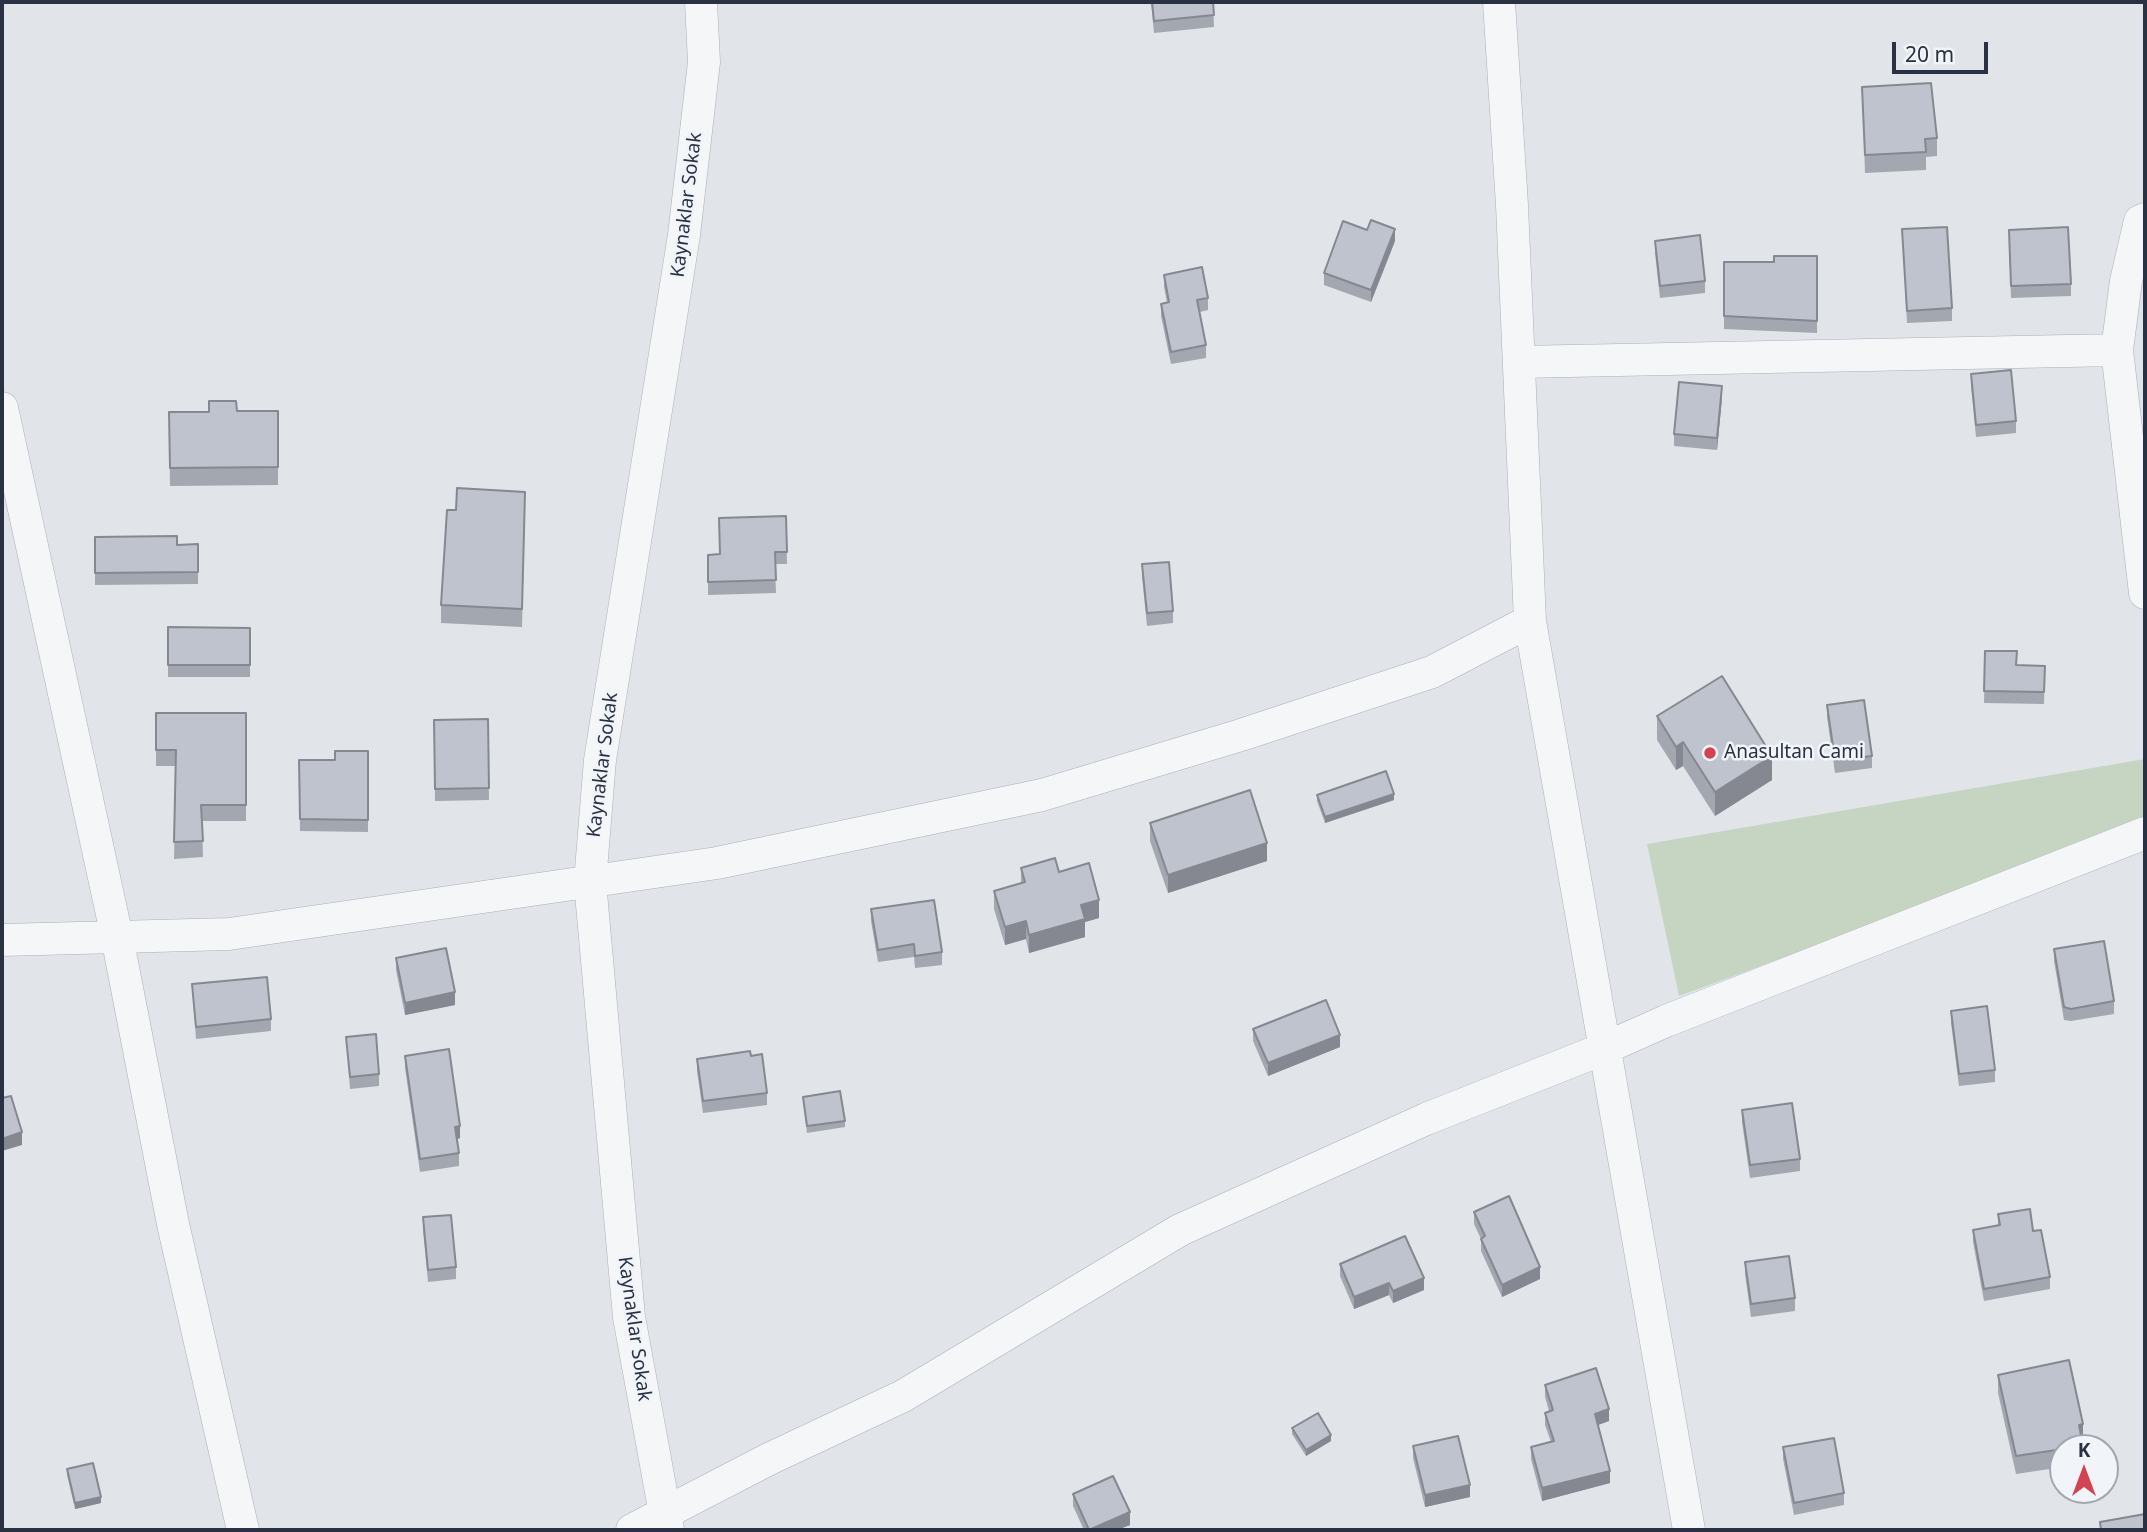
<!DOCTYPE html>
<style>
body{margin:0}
#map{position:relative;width:2147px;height:1532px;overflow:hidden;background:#e1e5ea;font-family:"Noto Sans",sans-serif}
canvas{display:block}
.frame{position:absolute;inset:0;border:4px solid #293143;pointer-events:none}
.north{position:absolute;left:2049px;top:1434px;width:70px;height:70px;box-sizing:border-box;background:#f1f4f8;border:2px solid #a1a6b0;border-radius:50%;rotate:0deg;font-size:19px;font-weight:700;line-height:28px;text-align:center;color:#293143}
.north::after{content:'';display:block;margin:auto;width:24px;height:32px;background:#d34353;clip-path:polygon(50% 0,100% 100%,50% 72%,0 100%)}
.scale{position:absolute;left:1892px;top:42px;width:96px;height:32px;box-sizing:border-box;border:4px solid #293143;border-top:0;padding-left:9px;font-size:21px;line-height:24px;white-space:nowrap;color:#293143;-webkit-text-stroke:5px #f1f4f8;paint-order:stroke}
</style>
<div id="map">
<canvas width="2147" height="1532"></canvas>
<div class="frame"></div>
<div class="north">K</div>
<div class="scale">20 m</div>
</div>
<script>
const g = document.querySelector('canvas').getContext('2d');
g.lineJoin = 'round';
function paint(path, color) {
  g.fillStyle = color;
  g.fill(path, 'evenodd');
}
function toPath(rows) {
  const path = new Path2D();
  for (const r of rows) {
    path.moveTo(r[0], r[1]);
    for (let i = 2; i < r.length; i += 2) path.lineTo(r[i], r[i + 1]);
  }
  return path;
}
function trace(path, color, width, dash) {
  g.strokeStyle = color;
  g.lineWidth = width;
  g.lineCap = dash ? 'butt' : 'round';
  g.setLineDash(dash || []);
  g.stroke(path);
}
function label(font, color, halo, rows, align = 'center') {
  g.font = font + ' "Noto Sans",sans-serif';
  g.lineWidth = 5;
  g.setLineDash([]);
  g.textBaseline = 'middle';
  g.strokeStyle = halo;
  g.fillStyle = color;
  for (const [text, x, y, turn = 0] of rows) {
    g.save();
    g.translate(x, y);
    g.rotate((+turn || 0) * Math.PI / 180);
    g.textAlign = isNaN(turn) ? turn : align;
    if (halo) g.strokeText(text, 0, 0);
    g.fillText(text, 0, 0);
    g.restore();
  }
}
paint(toPath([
 [2145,759,2145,825,1679,996,1647,844]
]), '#c6d5c2');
const minor = toPath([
 [1499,2,1512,205,1530,621,1689,1530],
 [2117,350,2145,593],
 [1519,362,2117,350,2126,281,2140,221,2145,219],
 [2,408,117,937,229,934,717,863,1042,795,1241,735,1432,672,1530,621],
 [2,940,117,937,173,1224,243,1530],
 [632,1530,769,1459,903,1396,1180,1230,1426,1119,1603,1049,1666,1021,2145,833],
 [668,1530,629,1317,590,882,600,760,684,235,704,62,701,2]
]);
trace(minor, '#aaafb8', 33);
trace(minor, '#f4f6f8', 32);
paint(toPath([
 [1151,2,1213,2,1214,27,1154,33],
 [1862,87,1937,138,1937,156,1926,157,1926,170,1865,173],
 [1902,229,1952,308,1952,321,1907,323],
 [1395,241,1371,302,1324,285,1324,273],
 [1655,241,1705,281,1705,293,1660,298,1655,253],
 [2009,242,2071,284,2071,296,2011,298],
 [1817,256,1817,333,1724,329,1724,262,1774,262],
 [1164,275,1208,298,1208,310,1200,312,1206,345,1206,358,1171,364,1161,316,1161,304,1167,302,1164,287],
 [1971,374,2016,421,2016,433,1976,437,1971,386],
 [1722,398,1717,450,1674,446,1674,434],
 [278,411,278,485,170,486,169,412],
 [456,510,525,510,522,627,441,623,441,605],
 [786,516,787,564,775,564,776,593,708,595,708,555,720,554],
 [95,537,177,545,198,544,198,584,95,585],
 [1142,564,1173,611,1173,623,1147,626,1142,576],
 [168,627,250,628,250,677,168,677],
 [1985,651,2017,665,2045,666,2044,704,1984,703],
 [1827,705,1872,756,1872,768,1835,773,1827,717],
 [156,713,246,713,246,821,202,821,203,857,174,859,176,766,156,766],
 [1657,716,1772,780,1715,816,1683,766,1676,770,1657,740],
 [488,719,489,800,435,801,434,720],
 [368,751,368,832,300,831,299,760,335,760],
 [1317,795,1394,800,1325,823,1317,801],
 [1150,823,1267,861,1168,893,1150,841],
 [1021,868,1059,872,1099,918,1085,922,1085,937,1029,953,1026,939,1005,945,994,909,994,891,1021,883],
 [871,909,942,952,942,965,915,968,914,957,878,962,871,921],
 [2054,949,2114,1001,2114,1014,2071,1021,2064,1020,2054,961],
 [396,958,455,1005,405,1015,396,970],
 [192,984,271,1019,271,1031,196,1039],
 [1951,1011,1995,1070,1995,1082,1959,1086,1951,1023],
 [1253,1029,1340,1047,1268,1076,1253,1041],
 [346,1037,379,1074,379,1086,350,1089],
 [405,1056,460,1138,456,1139,459,1153,459,1166,420,1172,405,1068],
 [751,1056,767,1093,767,1105,703,1113,697,1071,697,1059],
 [803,1097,845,1121,845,1127,807,1133],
 [1742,1110,1800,1159,1800,1171,1750,1178,1742,1122],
 [1474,1212,1540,1279,1502,1297,1481,1251,1481,1239,1474,1224],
 [1998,1214,2033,1231,2050,1277,2050,1289,1984,1301,1973,1242,1973,1230,1998,1225],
 [423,1217,456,1267,456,1279,428,1282,423,1230],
 [1745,1262,1795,1298,1795,1311,1751,1317,1745,1274],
 [1340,1264,1424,1290,1393,1303,1389,1295,1354,1309,1340,1276],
 [1998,1375,2083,1442,2083,1448,2063,1448,2063,1467,2016,1474,1998,1393],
 [1545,1385,1609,1421,1598,1425,1610,1483,1542,1501,1531,1459,1531,1447,1551,1442,1545,1425,1545,1413,1549,1411,1545,1397],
 [1292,1428,1331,1441,1306,1456,1292,1434],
 [1413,1446,1470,1497,1425,1507,1413,1458],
 [1783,1447,1844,1493,1844,1505,1794,1515,1783,1459],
 [67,1469,101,1503,75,1509,67,1475],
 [1073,1494,1130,1525,1117,1530,1084,1530,1073,1506]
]), '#a3a8b0');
paint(toPath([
 [1395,229,1395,241,1371,302,1371,290],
 [1722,386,1722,398,1717,450,1717,438],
 [1683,742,1683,766,1676,770,1676,747],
 [1772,756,1772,780,1715,816,1715,792],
 [1394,794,1394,800,1325,823,1325,817],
 [1267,843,1267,861,1168,893,1168,875],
 [1099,900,1099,918,1085,922,1085,937,1029,953,1029,935,1081,905],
 [1026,921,1026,939,1005,945,1005,927],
 [455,992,455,1005,405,1015,405,1003],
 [1340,1035,1340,1047,1268,1076,1268,1063],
 [460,1126,460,1138,455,1140,455,1127],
 [22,1132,22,1145,2,1151,2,1139],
 [1540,1267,1540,1279,1502,1297,1502,1285],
 [1424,1278,1424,1290,1393,1303,1393,1291],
 [1389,1283,1389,1295,1354,1309,1354,1297],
 [1609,1409,1609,1421,1595,1426,1595,1414],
 [2083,1424,2083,1442,2079,1425],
 [1331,1435,1331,1441,1306,1456,1306,1450],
 [1610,1471,1610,1483,1542,1501,1542,1488],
 [1470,1485,1470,1497,1425,1507,1425,1495],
 [101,1497,101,1503,75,1509,75,1503],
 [1130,1512,1130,1525,1117,1530,1090,1530]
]), '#858890');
const building = toPath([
 [1152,2,1213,2,1214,15,1154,21,1152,2],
 [1931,83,1937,138,1925,139,1926,152,1865,155,1862,87,1931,83],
 [1371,220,1395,229,1371,290,1324,273,1343,221,1367,230,1371,220],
 [1947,227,1952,308,1907,311,1902,229,1947,227],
 [2068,227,2071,284,2011,286,2009,230,2068,227],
 [1700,235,1705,281,1660,286,1655,241,1700,235],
 [1774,256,1817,256,1817,321,1724,316,1724,262,1774,262,1774,256],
 [1202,267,1208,298,1197,300,1206,345,1171,352,1161,304,1169,302,1164,275,1202,267],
 [2011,370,2016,421,1976,425,1971,374,2011,370],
 [1679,382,1722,386,1717,438,1674,434,1679,382],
 [209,401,236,401,237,411,278,411,278,467,170,468,169,412,209,412,209,401],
 [457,488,525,492,522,609,441,605,447,510,456,510,457,488],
 [786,516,787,552,775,552,776,580,708,582,708,555,720,554,719,518,786,516],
 [177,536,177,545,198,544,198,572,95,573,95,537,177,536],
 [1169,562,1173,611,1147,613,1142,564,1169,562],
 [168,627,250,628,250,665,168,665,168,627],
 [1985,651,2017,651,2016,665,2045,666,2044,692,1984,691,1985,651],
 [1722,676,1772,756,1715,792,1683,742,1676,747,1657,716,1722,676],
 [1864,700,1872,756,1835,760,1827,705,1864,700],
 [156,713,246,713,246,805,201,805,203,841,174,842,176,750,156,750,156,713],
 [488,719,489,788,435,789,434,720,488,719],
 [335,751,368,751,368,820,300,819,299,760,335,760,335,751],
 [1386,771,1394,794,1325,817,1317,795,1386,771],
 [1250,790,1267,843,1168,875,1150,823,1250,790],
 [1055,858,1059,872,1089,863,1099,900,1081,905,1085,919,1029,935,1026,921,1005,927,994,891,1025,882,1021,868,1055,858],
 [934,900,942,952,915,956,914,944,878,950,871,909,934,900],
 [2104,941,2114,1001,2071,1009,2064,1007,2054,949,2104,941],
 [446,948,455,992,405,1003,396,958,446,948],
 [267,977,271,1019,196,1027,192,984,267,977],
 [1326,1000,1340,1035,1268,1063,1253,1029,1326,1000],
 [1987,1006,1995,1070,1959,1074,1951,1011,1987,1006],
 [376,1034,379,1074,350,1077,346,1037,376,1034],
 [449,1049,460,1126,455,1127,459,1153,420,1159,405,1056,449,1049],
 [750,1051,751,1056,762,1054,767,1093,703,1101,697,1059,750,1051],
 [840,1091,845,1121,807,1126,803,1097,840,1091],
 [11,1096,22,1132,2,1139,2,1098,11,1096],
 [1792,1103,1800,1159,1750,1165,1742,1110,1792,1103],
 [1509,1196,1540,1267,1502,1285,1481,1239,1485,1236,1474,1212,1509,1196],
 [2030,1209,2033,1231,2041,1230,2050,1277,1984,1289,1973,1230,2000,1225,1998,1214,2030,1209],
 [451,1215,456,1267,428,1270,423,1217,451,1215],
 [1405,1236,1424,1278,1393,1291,1389,1283,1354,1297,1340,1264,1405,1236],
 [1789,1256,1795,1298,1751,1304,1745,1262,1789,1256],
 [2069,1360,2083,1424,2079,1425,2083,1446,2016,1456,1998,1375,2069,1360],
 [1596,1368,1609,1409,1595,1414,1610,1471,1542,1488,1531,1447,1554,1441,1545,1413,1553,1410,1545,1385,1596,1368],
 [1318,1413,1331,1435,1306,1450,1292,1428,1318,1413],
 [1458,1436,1470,1485,1425,1495,1413,1446,1458,1436],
 [1834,1438,1844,1493,1794,1503,1783,1447,1834,1438],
 [93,1463,101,1497,75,1503,67,1469,93,1463],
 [1113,1476,1130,1512,1089,1530,1073,1494,1113,1476],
 [2145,1514,2145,1530,2101,1530,2100,1522,2145,1514]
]);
paint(building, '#bec3cd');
trace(building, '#858890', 2);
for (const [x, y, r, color] of [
 [1710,753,7,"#d34353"]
]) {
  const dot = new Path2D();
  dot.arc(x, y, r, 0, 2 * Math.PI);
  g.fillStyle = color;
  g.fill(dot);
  trace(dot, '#f1f4f8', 2.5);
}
label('19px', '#293143', '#f1f4f8', [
 ["Kaynaklar Sokak",687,205,-83],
 ["Kaynaklar Sokak",603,765,-83],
 ["Kaynaklar Sokak",634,1329,82]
]);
label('19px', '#293143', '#f1f4f8', [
 ["Anasultan Cami",1724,753]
], 'left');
</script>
